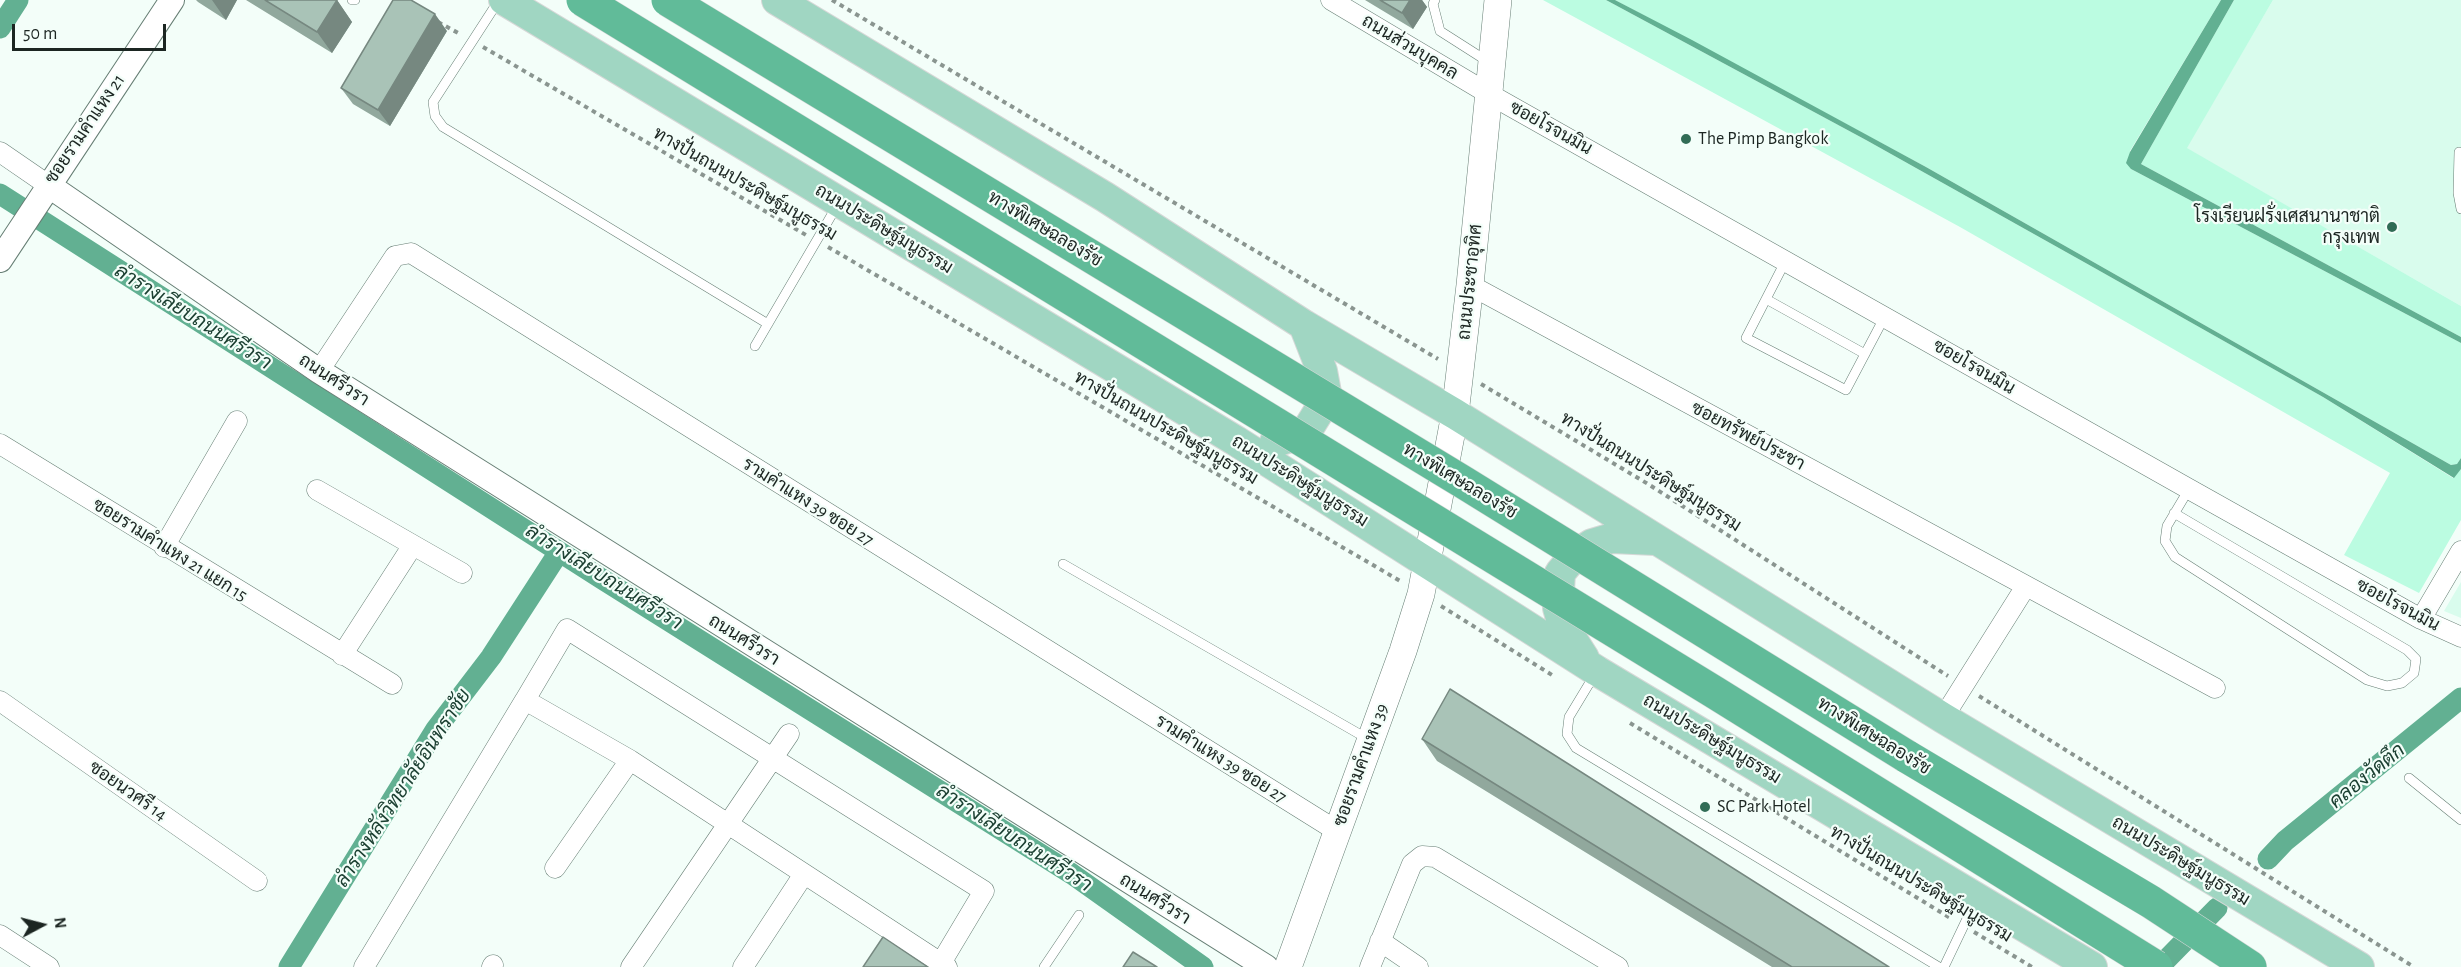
<!DOCTYPE html>
<meta charset="utf-8">
<style>
body{margin:0}
#map{position:relative;width:2461px;height:967px;overflow:hidden;background:#f3fef9;font-family:"Alegreya Sans",sans-serif}
canvas{display:block}
.north{position:absolute;left:12px;top:895px;width:60px;height:60px;-webkit-text-stroke:4px #f3fef9;paint-order:stroke;rotate:83deg;font-size:16px;font-weight:700;line-height:24px;text-align:center;color:#1c2622}
.north::after{content:'';display:block;margin:auto;width:21px;height:27px;background:#1c2622;clip-path:polygon(50% 0,100% 100%,50% 72%,0 100%)}
.scale{position:absolute;left:12px;top:24px;width:154px;height:27px;box-sizing:border-box;border:3px solid #1c2622;border-top:0;padding-left:8px;font-size:18px;line-height:21px;white-space:nowrap;color:#1c2622;-webkit-text-stroke:4px #f3fef9;paint-order:stroke}
</style>
<div id="map">
<canvas width="2461" height="967"></canvas>
<div class="north">N</div>
<div class="scale">50 m</div>
</div>
<script>
const g = document.querySelector('canvas').getContext('2d');
g.lineJoin = 'round';
function paint(path, color) {
  g.fillStyle = color;
  g.fill(path, 'evenodd');
}
function toPath(rows) {
  const path = new Path2D();
  for (const r of rows) {
    path.moveTo(r[0], r[1]);
    for (let i = 2; i < r.length; i += 2) path.lineTo(r[i], r[i + 1]);
  }
  return path;
}
function trace(path, color, width, dash) {
  g.strokeStyle = color;
  g.lineWidth = width;
  g.lineCap = dash ? 'butt' : 'round';
  g.setLineDash(dash || []);
  g.stroke(path);
}
function label(font, color, halo, rows, align = 'center') {
  g.font = font + ' "Alegreya Sans",Sarabun,sans-serif';
  g.lineWidth = 4.5;
  g.setLineDash([]);
  g.textBaseline = 'middle';
  g.strokeStyle = halo;
  g.fillStyle = color;
  for (const [text, x, y, turn = 0] of rows) {
    g.save();
    g.translate(x, y);
    g.rotate((+turn || 0) * Math.PI / 180);
    g.textAlign = isNaN(turn) ? turn : align;
    if (halo) g.strokeText(text, 0, 0);
    g.fillText(text, 0, 0);
    g.restore();
  }
}
paint(toPath([
 [2273,0,2461,0,2461,306,2186,148],
 [2461,582,2461,618,2444,611]
]), '#d9fced');
paint(toPath([
 [1543,0,1606,0,1866,140,2091,266,2323,397,2453,478,2461,469,2461,520,2419,593,2344,555,2390,473,1960,227],
 [1615,0,2221,0,2130,151,2131,169,2461,343,2461,458,2457,464,2451,465,1926,167],
 [2234,0,2273,0,2187,148,2461,306,2461,337,2141,164]
]), '#bbfce1');
paint(toPath([
 [1606,0,1615,0,1692,40,1926,167,2451,465,2457,464,2461,458,2461,469,2454,478,2323,397,2091,266,1866,140],
 [2221,0,2234,0,2141,164,2461,337,2461,343,2131,169,2126,163,2130,152]
]), '#62b092');
trace(toPath([
 [0,28,18,0],
 [0,194,602,579,1072,874,1203,967],
 [2268,859,2285,841,2461,698],
 [289,967,436,729,491,657,559,552],
 [2159,967,2217,908]
]), '#62b092', 21);
const service = toPath([
 [352,0,355,0],
 [499,0,433,102,435,116,443,127,768,324],
 [1435,0,1433,4,1440,31,1487,61],
 [2459,152,2458,193,2461,209],
 [1786,260,1746,338,1846,390,1885,316],
 [1766,299,1865,354],
 [755,346,838,204],
 [2174,513,2407,650,2416,659,2414,673,2402,683,2387,686,2367,680,2175,557,2165,541,2167,526,2189,489],
 [1063,564,1368,739],
 [1595,674,1569,717,1567,734,1576,748,1939,967],
 [2409,778,2461,820],
 [1044,967,1079,915],
 [1944,967,1975,902]
]);
const minor = toPath([
 [1331,0,1489,94,2189,489,2421,619,2461,637],
 [0,152,48,185],
 [1470,285,2215,688],
 [319,371,395,256,411,253,1337,831],
 [0,444,392,684],
 [317,490,413,545],
 [164,547,237,421],
 [2421,619,2461,551],
 [342,655,413,545,462,573],
 [525,700,567,629,984,891,941,963],
 [0,701,257,881],
 [1943,718,2026,586],
 [555,868,630,760],
 [0,935,49,967],
 [1380,941,1418,967],
 [364,967,525,700,630,760,947,967],
 [492,967,493,965],
 [631,967,789,734],
 [743,967,804,874],
 [1370,967,1412,864,1422,856,1435,857,1618,967]
]);
const tertiary = toPath([
 [48,185,319,371,1266,967],
 [0,260,172,0]
]);
const secondary = toPath([
 [1288,967,1403,651,1421,594,1455,414,1470,285,1498,0]
]);
const primary = toPath([
 [504,0,1236,441,1597,671,2092,967],
 [777,0,1105,197,1304,325,1455,414,1943,718,2359,967],
 [1275,442,1306,432,1327,398,1322,371,1304,325],
 [1584,658,1563,625,1558,608,1560,573,1575,555,1592,544,1612,538,1655,540]
]);
const motorway = toPath([
 [1906,756,2151,902,2250,967]
]);
trace(service, '#667e74', 10);
trace(minor, '#667e74', 21);
trace(tertiary, '#667e74', 26);
trace(secondary, '#667e74', 28);
trace(primary, '#d6d8d7', 32);
trace(motorway, '#d6d8d7', 34);
trace(toPath([
 [832,0,1438,359],
 [438,22,460,34],
 [483,47,806,235],
 [828,247,1402,582],
 [1481,384,1648,484,1948,676],
 [1441,606,1552,675],
 [1979,696,2414,967],
 [1630,723,1952,919],
 [1974,932,2032,967]
]), '#8a9590', 4, [4.5, 4.5]);
trace(service, '#fff', 9);
trace(minor, '#fff', 20);
trace(tertiary, '#fff', 24);
trace(secondary, '#fff', 27);
trace(primary, '#a0d6c2', 30);
trace(motorway, '#61bb99', 33);
const motorwayBridge = toPath([
 [583,0,1714,692,2156,967],
 [668,0,1463,482,1906,756]
]);
trace(motorwayBridge, '#d6d8d7', 34, []);
trace(motorwayBridge, '#61bb99', 33);
paint(toPath([
 [196,0,237,0,226,20,198,2],
 [246,0,337,0,352,22,332,53],
 [1365,0,1422,0,1427,7,1413,29],
 [447,31,390,126,353,104,341,88],
 [1422,739,1889,967,1772,967,1437,761]
]), '#91a89d');
paint(toPath([
 [212,0,237,0,226,20],
 [337,0,352,22,332,53,317,32],
 [1410,0,1422,0,1427,7,1413,29,1402,13],
 [435,14,447,31,390,126,378,110]
]), '#768880');
const building = toPath([
 [265,0,337,0,317,32,265,0],
 [393,0,411,0,435,14,378,110,341,88,393,0],
 [1380,0,1410,0,1402,13,1380,0],
 [1450,689,1889,967,1792,967,1422,739,1450,689],
 [883,937,928,967,863,967,883,937],
 [1133,952,1157,967,1123,967,1133,952]
]);
paint(building, '#a9c3b7');
trace(building, '#768880', 1.5);
for (const [x, y, r, color] of [
 [1686,139,6,"#316c56"],
 [2392,227,6,"#316c56"],
 [1705,807,6,"#316c56"]
]) {
  const dot = new Path2D();
  dot.arc(x, y, r, 0, 2 * Math.PI);
  g.fillStyle = color;
  g.fill(dot);
  trace(dot, '#f3fef9', 2);
}
label('18px', '#1c2622', '#f3fef9', [
 ["ถนนส่วนบุคคล",1410,47,31],
 ["ซอยโรจนมิน",1551,128,29],
 ["ซอยรามคำแหง 21",85,129,-56],
 ["ทางปั่นถนนประดิษฐ์มนูธรรม",745,184,30],
 ["ถนนประดิษฐ์มนูธรรม",884,229,31],
 ["ทางพิเศษฉลองรัช",1045,229,31],
 ["ถนนประชาอุทิศ",1470,282,-84],
 ["ซอยโรจนมิน",1974,367,30],
 ["ถนนศรีวรา",334,380,33],
 ["ทางปั่นถนนประดิษฐ์มนูธรรม",1166,428,30],
 ["ซอยทรัพย์ประชา",1748,436,28],
 ["ทางปั่นถนนประดิษฐ์มนูธรรม",1651,472,32],
 ["ถนนประดิษฐ์มนูธรรม",1300,481,32],
 ["ทางพิเศษฉลองรัช",1460,481,31],
 ["รามคำแหง 39 ซอย 27",808,502,32],
 ["ซอยรามคำแหง 21 แยก 15",170,550,32],
 ["ซอยโรจนมิน",2398,605,28],
 ["ถนนศรีวรา",744,640,32],
 ["ทางพิเศษฉลองรัช",1874,736,32],
 ["ถนนประดิษฐ์มนูธรรม",1712,739,31],
 ["รามคำแหง 39 ซอย 27",1221,759,32],
 ["ซอยรามคำแหง 39",1361,765,-70],
 ["ซอยนวศรี 14",128,791,35],
 ["ถนนประดิษฐ์มนูธรรม",2181,861,31],
 ["ทางปั่นถนนประดิษฐ์มนูธรรม",1921,884,31],
 ["ถนนศรีวรา",1155,899,32]
]);
label('18px', '#1c2622', '#f3fef9', [
 ["The Pimp Bangkok",1698,139],
 ["โรงเรียนฝรั่งเศสนานาชาติ",2380,217,"right"],
 ["กรุงเทพ",2380,238,"right"],
 ["SC Park Hotel",1717,807]
], 'left');
label('italic 20px', '#1c4032', '#f3fef9', [
 ["ลำรางเลียบถนนศรีวรา",193,317,32],
 ["ลำรางเลียบถนนศรีวรา",604,577,32],
 ["คลองวัดตึก",2367,776,-39],
 ["ลำรางหลังวิทยาลัยอินทราชัย",403,788,-57],
 ["ลำรางเลียบถนนศรีวรา",1014,838,33]
]);
</script>
